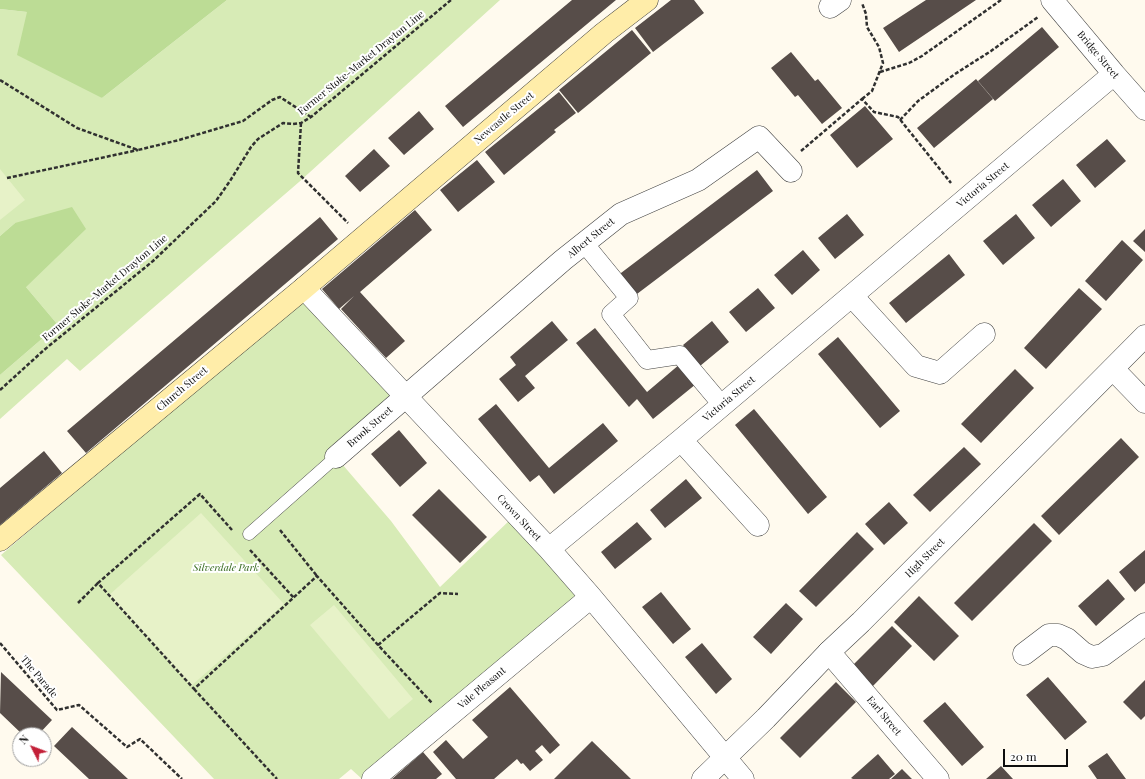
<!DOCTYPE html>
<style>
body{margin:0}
#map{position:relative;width:1145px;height:779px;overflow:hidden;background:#fffaee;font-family:"Playfair Display",serif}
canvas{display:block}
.north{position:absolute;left:12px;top:727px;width:40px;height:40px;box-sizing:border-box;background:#fff;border:1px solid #9f9f9f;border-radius:50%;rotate:312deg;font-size:11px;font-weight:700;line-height:16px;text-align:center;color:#0e0e0e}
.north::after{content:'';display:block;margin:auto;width:14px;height:18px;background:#c32038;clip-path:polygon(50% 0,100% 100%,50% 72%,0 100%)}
.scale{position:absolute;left:1003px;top:749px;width:65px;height:18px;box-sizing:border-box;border:2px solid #0e0e0e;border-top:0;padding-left:5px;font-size:12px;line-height:14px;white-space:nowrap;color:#0e0e0e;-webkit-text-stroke:3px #fff;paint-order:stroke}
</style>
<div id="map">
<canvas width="1145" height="779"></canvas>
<div class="north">N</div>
<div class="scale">20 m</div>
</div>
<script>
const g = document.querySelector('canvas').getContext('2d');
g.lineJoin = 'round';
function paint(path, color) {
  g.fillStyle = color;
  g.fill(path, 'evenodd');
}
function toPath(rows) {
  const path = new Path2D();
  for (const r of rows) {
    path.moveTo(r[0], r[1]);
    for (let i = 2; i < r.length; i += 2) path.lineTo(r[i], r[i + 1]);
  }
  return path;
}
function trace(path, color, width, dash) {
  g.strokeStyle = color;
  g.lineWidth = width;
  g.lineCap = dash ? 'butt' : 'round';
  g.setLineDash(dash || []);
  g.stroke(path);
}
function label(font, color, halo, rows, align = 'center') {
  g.font = font + ' "Playfair Display",serif';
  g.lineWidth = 4;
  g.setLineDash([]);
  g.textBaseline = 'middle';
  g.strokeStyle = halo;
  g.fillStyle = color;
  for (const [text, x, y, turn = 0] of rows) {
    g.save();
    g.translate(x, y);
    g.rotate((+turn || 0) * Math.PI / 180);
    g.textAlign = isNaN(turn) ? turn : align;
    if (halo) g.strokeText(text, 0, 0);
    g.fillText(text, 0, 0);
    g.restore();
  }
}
paint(toPath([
 [227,0,500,0,299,182,80,371,67,359,0,419,0,375,58,325,26,287,15,223,0,236,0,9,27,12,102,98],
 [304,297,393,397,336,457,391,521,440,587,511,519,577,594,523,643,362,779,351,769,339,779,214,779,1,555]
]), '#d7ebb6');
paint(toPath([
 [0,0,227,0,102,98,17,55,27,12,0,9],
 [72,207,86,229,26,287,58,325,0,375,0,236,15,223]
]), '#bcdc95');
paint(toPath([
 [0,169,25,200,0,220],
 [201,513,284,604,191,686,108,596],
 [334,605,413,699,389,719,310,625]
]), '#e7f2c8');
paint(toPath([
 [572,0,616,0,463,127,445,106],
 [671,0,694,0,704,13,653,52,635,28],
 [926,0,976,0,899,52,883,28],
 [1042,27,1059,47,995,101,978,81],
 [632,30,651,53,578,113,559,90],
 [791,52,815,81,818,79,842,108,822,124,798,95,795,97,771,68],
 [976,79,993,99,934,148,917,128],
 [559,92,576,113,554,130,556,132,504,175,485,152],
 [865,106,893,139,857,168,830,135],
 [419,111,434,129,404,155,388,138],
 [1107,139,1126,161,1095,188,1076,165],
 [374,149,390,166,360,192,345,176],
 [477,160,495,182,458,212,440,190],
 [757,170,773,191,633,297,617,276],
 [1063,179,1081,201,1051,227,1032,205],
 [415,210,432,230,360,292,405,341,386,358,341,309,354,296,339,309,322,289],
 [847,214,864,235,835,259,818,238],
 [1016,214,1035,238,1003,265,983,241],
 [320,217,338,239,86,453,67,431],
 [1145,229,1145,252,1133,241],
 [1122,240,1143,260,1106,301,1085,281],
 [803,250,820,270,792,295,774,275],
 [949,254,965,275,906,323,889,303],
 [758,288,775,308,746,332,729,312],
 [1079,288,1102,309,1046,369,1024,348],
 [552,321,568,340,525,376,535,388,518,402,499,379,516,365,510,357],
 [712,321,729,342,700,366,683,345],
 [595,328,647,392,680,364,696,384,653,419,637,399,629,407,576,343],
 [838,337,900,411,880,428,818,354],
 [1015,369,1034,388,981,443,961,424],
 [496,404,549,468,603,423,618,441,554,494,539,475,530,482,478,419],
 [754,409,827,497,808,514,735,425],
 [399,430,427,463,400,487,371,454],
 [1121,438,1139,457,1059,535,1041,516],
 [964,447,981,464,930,512,913,495],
 [44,451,62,473,0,525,0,488],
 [686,479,702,498,665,528,650,510],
 [439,489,487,537,460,563,412,515],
 [889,502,908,523,884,545,865,524],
 [637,522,652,539,615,569,601,552],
 [1034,523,1052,541,972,621,954,603],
 [857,532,874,549,816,607,799,591],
 [1145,550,1145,583,1135,592,1119,572],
 [1108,579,1125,599,1096,626,1078,606],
 [661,592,691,629,673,644,642,607],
 [919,596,959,636,934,661,894,622],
 [786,603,803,619,771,654,753,637],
 [892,626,912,646,872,687,852,666],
 [702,643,732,679,716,694,685,657],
 [1,672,52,720,38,735,23,735,0,713],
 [1048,677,1087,722,1065,740,1026,695],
 [1145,680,1145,716,1141,720,1123,702],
 [836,682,856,702,800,758,780,738],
 [510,687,560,745,550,754,542,745,535,751,543,760,530,771,523,763,521,764,517,759,494,779,456,779,433,752,446,740,463,759,488,737,472,720],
 [945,702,984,747,962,766,923,721],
 [72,727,128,779,89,779,54,746],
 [592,741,631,779,554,779],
 [423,752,442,774,436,779,392,779],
 [1107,753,1126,779,1097,779,1088,766],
 [878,754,895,774,889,779,853,779,851,778],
 [1001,766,1013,779,986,779],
 [902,769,912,779,891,779]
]), '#574d49');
const service = toPath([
 [249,534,336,457]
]);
const pedestrian = toPath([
 [584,243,629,298,611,314,647,360,680,355,722,405]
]);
const minor = toPath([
 [1052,0,1114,74,1145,109],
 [830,7,840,0],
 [304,288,549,549,591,597,743,779],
 [852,296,916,366,940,373,984,334],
 [1113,369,1145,402],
 [681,440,758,525],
 [336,457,563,260,621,214,698,180,759,137,791,171],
 [549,549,681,440,1114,74],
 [829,652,938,779],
 [1024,654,1049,635,1058,635,1067,639,1083,653,1092,657,1103,655,1145,624],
 [373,779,591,597]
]);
const tertiary = toPath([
 [703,779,766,718,829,652,861,622,1145,336]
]);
const secondary = toPath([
 [0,540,304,288,604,33,647,0]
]);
trace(service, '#414141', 13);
trace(pedestrian, '#414141', 19);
trace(minor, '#414141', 23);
trace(tertiary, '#414141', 23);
trace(secondary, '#303030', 23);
trace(toPath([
 [880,72,909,63,922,56,1001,0],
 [0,80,77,128,138,150,179,140,243,121,272,100,280,97,311,117],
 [862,99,872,91,883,63,879,47,867,27,866,14,862,3],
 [900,120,918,101,955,74,991,51,1038,17],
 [301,123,298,173,348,223],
 [801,151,862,99,874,112,898,117,951,183],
 [7,178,138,150],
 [0,390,44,350,153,261,216,201,230,181,251,147,258,139,283,123,293,124,301,123,311,117,451,0],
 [232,530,200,494,98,583,194,689,317,576,378,645,432,703],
 [280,530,317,576],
 [250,550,294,598],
 [78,603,98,583],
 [0,643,57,710,79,705,127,747,140,739,182,779],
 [378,645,440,593,458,594],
 [194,689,277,779]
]), '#303030', 2.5, [4, 2]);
trace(service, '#fff', 12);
trace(pedestrian, '#fff', 18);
trace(minor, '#fff', 22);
trace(tertiary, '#fff', 22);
trace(secondary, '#ffeda9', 22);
label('10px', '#0e0e0e', '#fff', [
 ["Bridge Street",1098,55,50],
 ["Former Stoke-Market Drayton Line",361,63,-39],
 ["Newcastle Street",504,118,-40],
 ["Victoria Street",983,185,-40],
 ["Albert Street",591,238,-39],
 ["Former Stoke-Market Drayton Line",105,288,-40],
 ["Church Street",182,389,-40],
 ["Victoria Street",729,399,-40],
 ["Brook Street",370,427,-41],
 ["Crown Street",519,518,47],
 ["High Street",925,558,-45],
 ["The Parade",39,677,50],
 ["Vale Pleasant",482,688,-40],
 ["Earl Street",884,716,50]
]);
label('italic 10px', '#33681b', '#fff', [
 ["Silverdale Park",226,568]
]);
</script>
